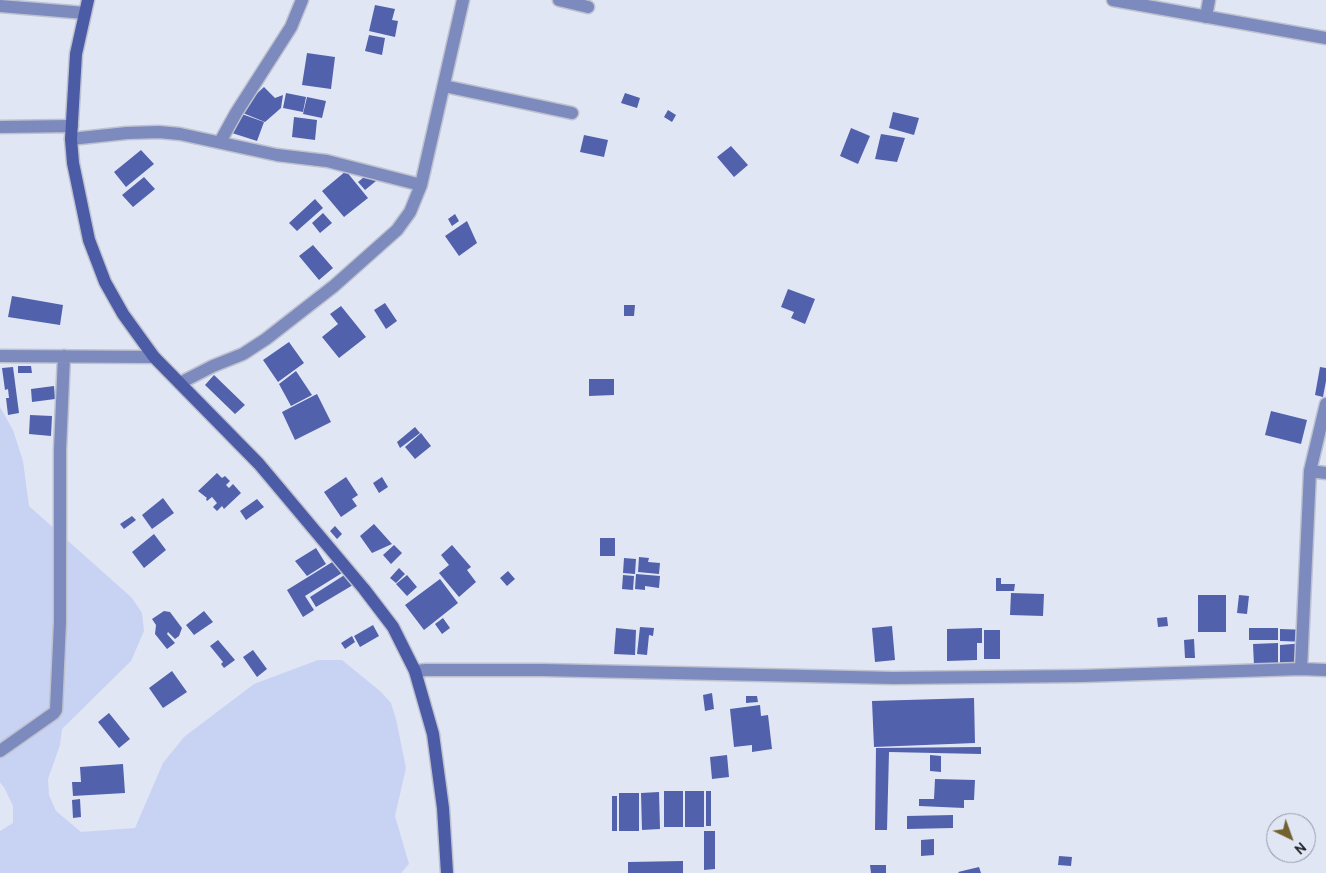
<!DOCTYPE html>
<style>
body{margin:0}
#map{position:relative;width:1326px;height:873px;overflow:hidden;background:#e1e6f5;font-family:Cabin,sans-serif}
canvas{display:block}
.north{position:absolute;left:1266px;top:813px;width:50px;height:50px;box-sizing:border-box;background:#e1e6f5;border:1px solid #9296a1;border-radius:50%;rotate:138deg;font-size:14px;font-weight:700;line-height:20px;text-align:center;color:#1c1e23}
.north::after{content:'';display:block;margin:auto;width:18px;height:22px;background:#72622f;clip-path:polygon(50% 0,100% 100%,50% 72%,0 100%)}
</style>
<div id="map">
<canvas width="1326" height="873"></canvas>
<div class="north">N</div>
</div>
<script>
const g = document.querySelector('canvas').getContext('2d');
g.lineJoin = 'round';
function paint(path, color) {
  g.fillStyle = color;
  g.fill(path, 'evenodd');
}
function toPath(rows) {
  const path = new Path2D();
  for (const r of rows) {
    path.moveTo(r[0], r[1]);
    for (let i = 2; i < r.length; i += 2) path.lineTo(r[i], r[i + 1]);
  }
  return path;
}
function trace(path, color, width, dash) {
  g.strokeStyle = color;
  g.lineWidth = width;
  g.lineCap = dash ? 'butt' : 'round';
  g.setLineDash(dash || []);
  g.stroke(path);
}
paint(toPath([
 [0,407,13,430,23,461,29,506,132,598,142,613,144,631,131,661,62,729,60,745,48,779,49,795,56,811,81,832,135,828,163,763,184,737,254,684,318,660,342,660,380,691,391,703,396,719,406,768,395,816,409,864,401,873,0,873,0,831,13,823,13,806,5,789,0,782]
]), '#c8d2f2');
paint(toPath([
 [375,5,395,9,392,20,398,21,395,37,369,31],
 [369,35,385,38,382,55,365,51],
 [307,53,335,57,331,89,302,85],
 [264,87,275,98,283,95,281,108,265,122,238,111],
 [286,93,306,97,303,112,283,108],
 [625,93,640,98,637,108,621,103],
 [307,97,326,101,322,118,303,114],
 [668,110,676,115,672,122,664,117],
 [893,112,919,118,914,135,889,128],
 [239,113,264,122,257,141,232,133],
 [294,117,317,120,315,140,292,137],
 [851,128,870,136,858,164,840,156],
 [881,134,905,138,897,162,875,159],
 [584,135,608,140,604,157,580,152],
 [731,146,748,165,734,177,717,157],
 [141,150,154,164,126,187,114,172],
 [346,171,368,198,344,217,322,191],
 [369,173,376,181,365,190,358,182],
 [144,177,155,189,133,207,122,195],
 [315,199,323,208,297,231,289,223],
 [323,213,332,223,320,233,312,223],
 [455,214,459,221,452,226,448,219],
 [467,221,477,243,459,256,445,236],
 [313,245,333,268,319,280,299,256],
 [788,289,815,299,805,324,791,318,794,312,781,307],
 [12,296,63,305,60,325,8,317],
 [385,303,397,321,386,329,374,310],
 [624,305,635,305,634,316,624,316],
 [341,306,366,337,339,358,322,337,338,324,330,314],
 [289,342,304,363,278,382,263,360],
 [18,366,31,366,32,373,18,373],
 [13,367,19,413,8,415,6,398,9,398,8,389,5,390,2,368],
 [1320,367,1326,368,1326,381,1323,397,1315,395],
 [296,371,312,395,291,406,279,384],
 [214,375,245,405,235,414,205,385],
 [589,379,614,379,614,395,589,396],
 [54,386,55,399,32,402,31,389],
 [317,394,331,422,295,440,282,412],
 [1271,411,1307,420,1301,444,1265,435],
 [30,415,52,416,51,436,29,434],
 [415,427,420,433,400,448,397,442],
 [421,433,431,446,415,459,405,447],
 [217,473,222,478,225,476,230,481,226,485,229,488,233,484,241,493,224,509,222,506,217,511,213,507,217,503,212,497,207,501,206,499,207,498,198,491],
 [346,477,358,495,352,499,357,506,341,517,324,492],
 [382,477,388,487,379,493,373,483],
 [163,498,174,513,152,529,142,515],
 [257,499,264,507,246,520,240,511],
 [132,516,136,520,124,529,120,524],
 [374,524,392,544,372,553,360,536],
 [335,526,342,534,337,539,330,531],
 [154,534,166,550,144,568,132,552],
 [600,538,615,538,615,556,600,556],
 [394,545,402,553,391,564,383,555],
 [452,545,471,567,467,570,476,582,459,597,439,573,449,565,441,555],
 [316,548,326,564,307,576,295,561],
 [639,557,649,558,648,562,660,563,659,574,638,572],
 [624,558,636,559,635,574,623,573],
 [334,561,342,573,305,596,314,610,303,617,287,590],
 [399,568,405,574,396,583,390,578],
 [508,571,515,579,507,586,500,578],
 [346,574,353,585,316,607,310,597],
 [636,574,660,576,659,588,645,586,645,590,635,589],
 [407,575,417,587,407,596,396,584],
 [623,575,634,576,633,590,622,589],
 [996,578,1001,578,1001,584,1015,584,1014,591,996,591],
 [440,579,458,603,424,630,405,605],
 [1011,593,1044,594,1043,616,1010,615],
 [1198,595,1226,595,1226,632,1198,632],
 [1239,595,1249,596,1247,614,1237,613],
 [164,611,170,612,182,628,179,636,175,639,168,632,167,634,175,643,167,649,155,634,156,625,152,619],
 [204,611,213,622,194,635,186,625],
 [1167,617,1168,626,1158,627,1157,618],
 [443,618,450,628,442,634,435,624],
 [373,625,379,636,360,647,354,636],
 [892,626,895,660,875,662,872,628],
 [640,627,654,628,653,636,649,635,647,655,637,654],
 [616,628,636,630,635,655,614,654],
 [982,628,982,643,977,643,977,660,947,661,947,629],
 [1249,628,1278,628,1278,640,1249,640],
 [1280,629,1309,630,1308,642,1280,641],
 [984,630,1000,630,1000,659,984,659],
 [352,636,355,642,345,649,341,643],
 [1194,639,1195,658,1185,658,1184,640],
 [218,640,235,660,224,668,221,664,223,662,210,646],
 [1278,643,1278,666,1254,666,1253,644],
 [1305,643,1301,667,1280,668,1280,645],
 [253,650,267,669,257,677,243,657],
 [172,671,187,692,163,708,149,688],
 [712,693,714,709,705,711,703,695],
 [746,696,757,696,758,702,746,703],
 [974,698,975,743,874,747,872,701],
 [760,705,761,716,768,715,772,749,752,752,752,745,734,747,730,709],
 [109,713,130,739,119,748,98,722],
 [981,747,981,754,889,752,887,830,875,830,876,748],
 [727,755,729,777,712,779,710,757],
 [930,755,941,756,941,772,930,771],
 [123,764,125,793,73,796,72,782,81,782,80,767],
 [935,779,975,780,974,800,964,800,964,808,919,806,919,799,934,799],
 [664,791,683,791,683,827,664,827],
 [685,791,704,791,704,827,685,827],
 [706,791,711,791,711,826,706,826],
 [659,792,660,829,642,830,641,793],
 [619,793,639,793,639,831,619,831],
 [612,796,617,796,617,831,612,831],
 [80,799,81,817,73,818,72,800],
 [953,815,953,828,907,829,907,816],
 [704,831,715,831,715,869,704,870],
 [934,839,934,855,921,856,921,840],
 [1059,856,1072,857,1071,866,1058,865],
 [683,861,683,873,628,873,628,862],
 [870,865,886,865,886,873,871,873],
 [979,867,981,873,959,873,958,872]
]), '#5161ab');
const street = toPath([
 [559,0,588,7],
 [1113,0,1326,38],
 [0,6,85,13],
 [1206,17,1209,0],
 [444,86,572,113],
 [0,127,72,126],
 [71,139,127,133,159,132,180,134,277,155,327,161,421,185],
 [220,142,236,113,291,27,302,0],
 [0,356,154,357],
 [180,383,213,366,243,354,266,339,334,286,397,230,410,212,421,185,463,0],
 [1310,471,1326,473],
 [1301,669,1310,471,1326,404],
 [415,671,426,670,543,670,893,678,1082,676,1301,669,1326,670],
 [0,751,54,713,56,710,60,622,60,450,64,356]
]);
const secondary = toPath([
 [88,0,76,54,71,139,73,163,89,240,105,282,123,314,154,357,259,464,364,589,393,627,415,671,433,734,443,808,447,873]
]);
trace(street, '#bec2cf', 15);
trace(secondary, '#bec2cf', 15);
trace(street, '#7c8abe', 12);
trace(secondary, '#4b5ba6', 12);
</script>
